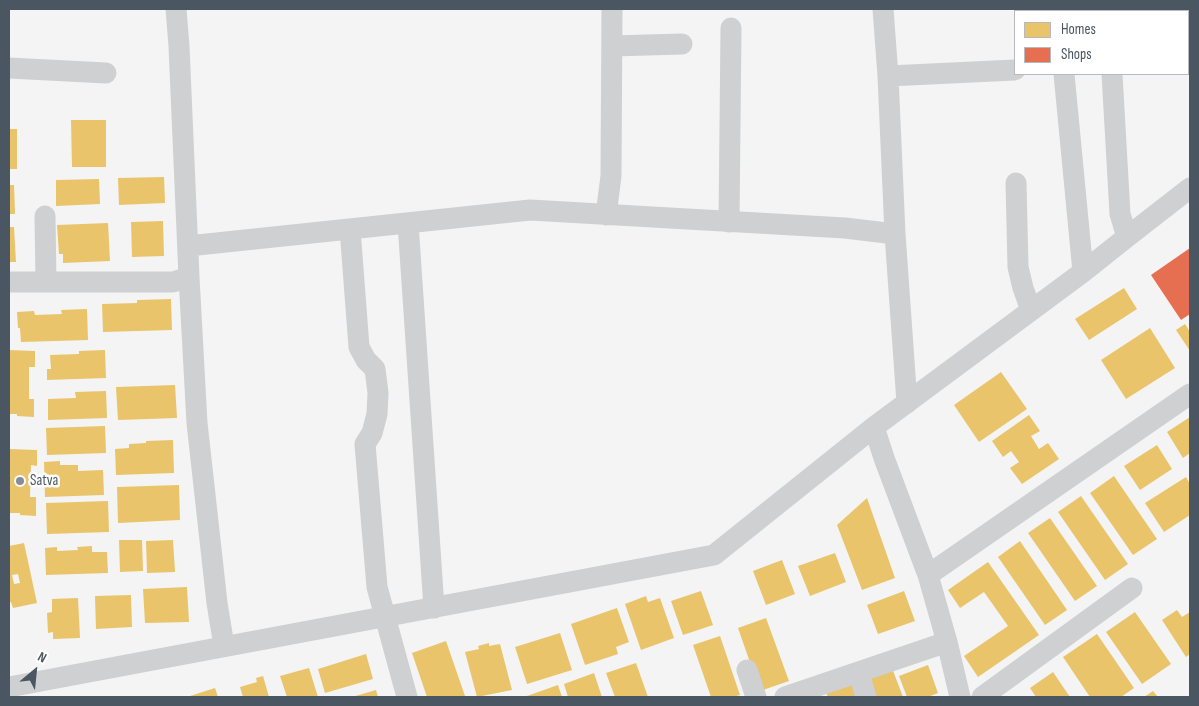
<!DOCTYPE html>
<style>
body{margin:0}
#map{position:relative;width:1199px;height:706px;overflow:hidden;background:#f4f4f4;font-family:"Sofia Sans Condensed",sans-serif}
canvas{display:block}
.frame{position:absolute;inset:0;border:10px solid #4a5661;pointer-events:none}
.legend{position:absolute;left:1014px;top:10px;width:175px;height:65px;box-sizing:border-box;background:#fff;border:1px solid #b7bbc0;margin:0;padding:6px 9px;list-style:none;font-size:15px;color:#4a5661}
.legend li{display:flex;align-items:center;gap:10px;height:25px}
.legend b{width:25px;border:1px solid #b7bbc0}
.north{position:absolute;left:10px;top:646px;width:50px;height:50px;-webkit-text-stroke:4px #fff;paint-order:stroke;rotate:28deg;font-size:14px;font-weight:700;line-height:20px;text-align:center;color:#4a5661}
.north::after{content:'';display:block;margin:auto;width:18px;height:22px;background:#4a5661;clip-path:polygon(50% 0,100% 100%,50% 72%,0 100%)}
</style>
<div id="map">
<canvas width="1199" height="706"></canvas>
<div class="frame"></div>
<ul class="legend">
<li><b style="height:14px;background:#e9c46a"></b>Homes</li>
<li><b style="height:14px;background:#e76f51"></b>Shops</li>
</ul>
<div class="north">N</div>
</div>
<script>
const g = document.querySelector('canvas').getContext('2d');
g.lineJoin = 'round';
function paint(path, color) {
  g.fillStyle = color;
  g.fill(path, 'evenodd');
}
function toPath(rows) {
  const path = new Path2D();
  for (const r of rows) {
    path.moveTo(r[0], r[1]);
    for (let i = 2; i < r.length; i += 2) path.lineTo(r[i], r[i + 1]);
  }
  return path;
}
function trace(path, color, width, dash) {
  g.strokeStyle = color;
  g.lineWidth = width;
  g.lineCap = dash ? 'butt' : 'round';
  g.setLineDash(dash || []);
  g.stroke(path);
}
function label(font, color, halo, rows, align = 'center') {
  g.font = font + ' "Sofia Sans Condensed",sans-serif';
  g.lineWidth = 5;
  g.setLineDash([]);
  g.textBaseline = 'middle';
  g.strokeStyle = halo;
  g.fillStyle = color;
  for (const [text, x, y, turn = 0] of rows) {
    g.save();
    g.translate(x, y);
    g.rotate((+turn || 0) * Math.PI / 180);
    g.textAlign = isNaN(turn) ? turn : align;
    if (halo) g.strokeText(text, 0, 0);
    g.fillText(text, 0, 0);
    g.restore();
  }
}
paint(toPath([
 [71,120,106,120,106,167,72,167],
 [9,129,17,129,17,169,9,169],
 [164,177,165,203,119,205,118,178],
 [99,179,100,204,56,206,56,180],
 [9,185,14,185,15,214,9,214],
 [163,221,164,256,132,257,131,222],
 [108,223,110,261,63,263,63,254,59,254,57,225],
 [9,227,14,227,16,262,9,262],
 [1124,288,1137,309,1089,340,1075,319],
 [171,299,172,330,103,332,102,304,137,303,137,300],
 [87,309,88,340,21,342,20,328,18,328,17,312,34,311,35,315,62,314,61,310],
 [1185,324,1190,332,1190,351,1176,330],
 [1150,328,1175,368,1126,399,1101,360],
 [9,350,35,351,35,367,29,367,29,399,34,399,34,417,17,416,17,414,9,414],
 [105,350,106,378,47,380,47,369,51,369,50,355,79,354,79,351],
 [1001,372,1027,409,979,442,954,405],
 [175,385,177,418,118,420,116,387],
 [106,391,107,418,48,420,48,399,76,398,75,392],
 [1029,415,1040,431,1031,436,1039,449,1048,443,1059,459,1022,484,1010,468,1019,462,1011,451,1003,457,992,441],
 [1190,417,1190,453,1183,458,1167,432],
 [105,426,106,453,47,455,46,428],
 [173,440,174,473,116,475,115,449,129,448,129,444,146,443,146,441],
 [1157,445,1172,469,1140,490,1124,466],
 [9,449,37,450,37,466,31,465,30,497,36,497,36,516,20,515,20,513,9,513],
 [60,461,60,465,78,465,78,471,103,470,104,495,45,497,44,462],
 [1114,476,1157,539,1133,555,1090,493],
 [1186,477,1190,484,1190,515,1164,532,1145,503],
 [179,485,180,520,118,523,117,487],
 [1081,496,1128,564,1105,580,1058,512],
 [867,498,895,578,862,590,837,525],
 [108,501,109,532,47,534,46,503],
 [1050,518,1097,586,1075,601,1028,533],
 [119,540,142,540,143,571,120,572],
 [173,540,175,572,147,573,146,541],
 [1020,541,1067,610,1045,625,998,557],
 [24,543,37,603,13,608,11,602,9,603,9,546],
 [18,574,20,583,14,584,12,575],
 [92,546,92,552,107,552,108,573,46,575,45,548,57,547,57,551,78,550,77,547],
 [835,553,846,582,810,596,798,566],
 [782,560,795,594,766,605,753,571],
 [988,562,1039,635,978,677,964,656,1008,626,984,592,960,608,948,590],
 [187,587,189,622,145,623,143,589],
 [701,591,713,625,683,635,671,601],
 [904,591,915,621,878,634,867,605],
 [131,595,132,627,96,629,95,596],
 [646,596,648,602,660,598,674,638,641,650,625,604],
 [78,598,80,638,53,639,53,632,48,633,47,613,52,612,52,599],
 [617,608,629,642,616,647,618,654,585,665,571,624],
 [1177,610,1182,617,1190,612,1190,654,1186,657,1162,620],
 [1135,612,1171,664,1142,684,1106,632],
 [766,618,789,681,760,691,738,628],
 [560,633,572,670,527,684,515,647],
 [1097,634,1134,688,1121,697,1090,697,1063,657],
 [720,636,740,695,733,697,711,697,693,645],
 [446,641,465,696,462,697,427,697,412,653],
 [489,643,489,646,500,644,512,690,477,697,465,652,479,649,478,646],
 [366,654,373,679,325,693,318,669],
 [636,663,648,697,615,697,606,673],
 [928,665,938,693,928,697,907,697,899,676],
 [309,668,318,697,287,697,280,676],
 [892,668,903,697,871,697,864,679],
 [1053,672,1070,697,1036,697,1030,688],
 [594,673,602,697,568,697,564,684],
 [263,676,269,697,243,697,240,687,257,682,256,678],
 [852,683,858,697,828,697,826,693],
 [558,685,562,697,524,697],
 [215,688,218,697,191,697,190,696],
 [376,690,378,697,352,697],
 [1153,691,1158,697,1144,697]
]), '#e9c46a');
paint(toPath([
 [1190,248,1190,314,1181,320,1151,275]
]), '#e76f51');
trace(toPath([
 [176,9,179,46,189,277,197,423,217,603,224,646],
 [883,9,888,76,895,234],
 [1058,9,1058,11],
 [1109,9,1109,11],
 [612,46,682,44],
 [9,68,106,73],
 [1064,74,1083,272],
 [1112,74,1120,214,1127,237],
 [888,76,1015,70],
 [1016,183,1018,267,1023,288,1031,310],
 [606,215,611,176,612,9],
 [45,216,46,282],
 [729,222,731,28],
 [408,223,434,608],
 [350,229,359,347,366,360,375,369,378,393,377,414,372,433,365,444,377,587,407,697],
 [188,246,530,210,845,228,895,234,907,403],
 [9,282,173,282,189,277],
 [874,427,884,458,928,575,947,642,960,697],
 [928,575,1190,394],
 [747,670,756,697],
 [859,673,866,697],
 [9,687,714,555,874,427,1083,272,1127,237,1190,188],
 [785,697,947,642],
 [982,697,1132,588]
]), '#ced0d2', 21);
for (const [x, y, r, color] of [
 [20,481,5,"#868d94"]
]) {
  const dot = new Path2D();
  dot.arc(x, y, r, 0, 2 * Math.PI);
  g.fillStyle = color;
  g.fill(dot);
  trace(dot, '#fff', 2);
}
label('15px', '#4a5661', '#fff', [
 ["Satva",30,481]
], 'left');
</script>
